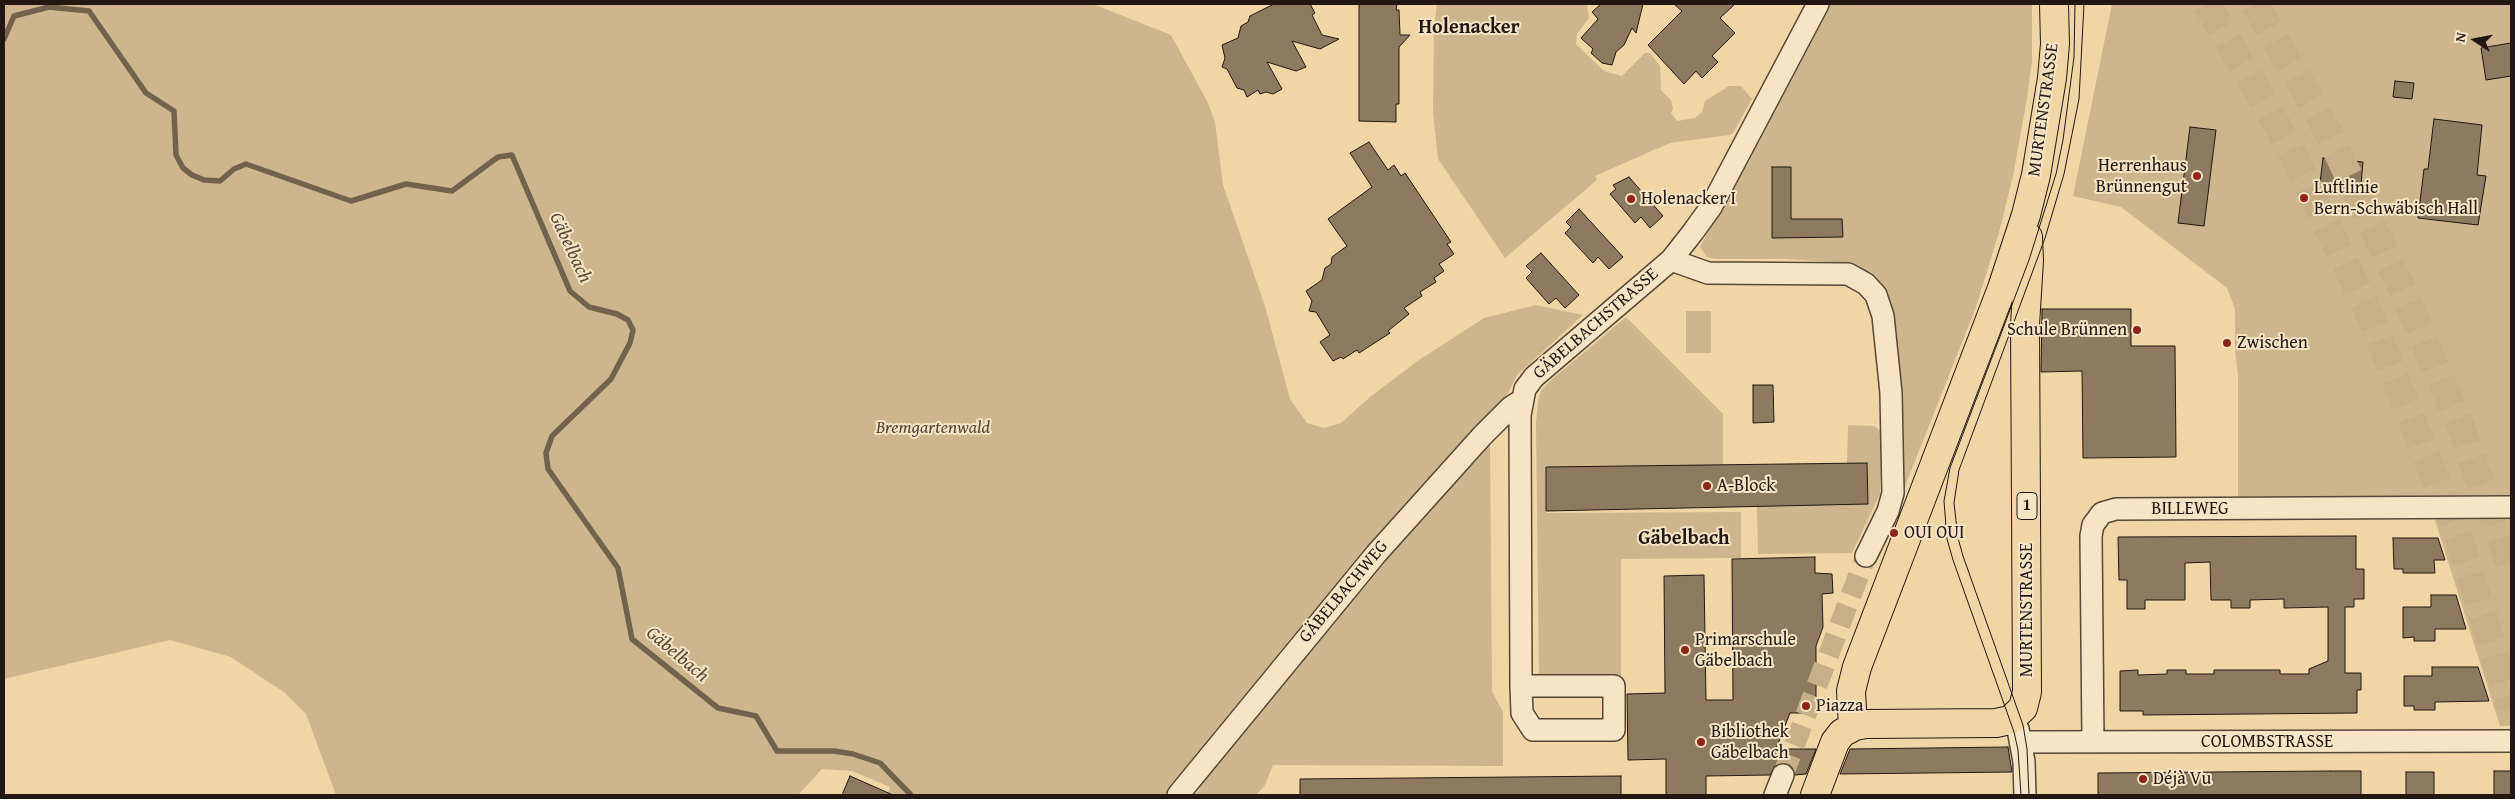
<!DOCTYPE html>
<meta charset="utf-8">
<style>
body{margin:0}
#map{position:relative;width:2515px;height:799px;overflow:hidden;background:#f2d5a6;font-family:"Gentium Book Plus",serif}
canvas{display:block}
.frame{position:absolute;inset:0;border:5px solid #221811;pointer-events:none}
.north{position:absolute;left:2450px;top:15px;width:50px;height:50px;-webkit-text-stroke:4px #f7e4c5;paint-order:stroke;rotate:281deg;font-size:14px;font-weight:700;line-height:20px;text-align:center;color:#221811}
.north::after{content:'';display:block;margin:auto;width:18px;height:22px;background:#221811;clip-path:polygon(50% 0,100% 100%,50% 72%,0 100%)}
</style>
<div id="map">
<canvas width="2515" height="799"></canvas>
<div class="frame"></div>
<div class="north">N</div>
</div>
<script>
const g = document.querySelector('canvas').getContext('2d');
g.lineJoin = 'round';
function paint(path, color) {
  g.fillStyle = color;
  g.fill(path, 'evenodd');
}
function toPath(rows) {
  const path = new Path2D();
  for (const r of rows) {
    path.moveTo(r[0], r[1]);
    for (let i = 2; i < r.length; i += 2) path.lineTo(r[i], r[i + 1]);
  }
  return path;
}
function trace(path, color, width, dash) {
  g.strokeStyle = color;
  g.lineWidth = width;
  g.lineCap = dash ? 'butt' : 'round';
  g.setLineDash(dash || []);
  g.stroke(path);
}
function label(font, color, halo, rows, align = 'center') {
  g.font = font + ' "Gentium Book Plus",serif';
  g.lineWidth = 4;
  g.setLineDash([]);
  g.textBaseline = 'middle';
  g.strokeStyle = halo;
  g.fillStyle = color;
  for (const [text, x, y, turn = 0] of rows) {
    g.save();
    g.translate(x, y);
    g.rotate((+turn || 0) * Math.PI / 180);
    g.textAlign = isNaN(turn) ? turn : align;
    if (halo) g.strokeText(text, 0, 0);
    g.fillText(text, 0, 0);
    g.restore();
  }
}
paint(toPath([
 [4,4,1093,4,1171,35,1207,101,1215,122,1223,185,1265,306,1290,399,1307,423,1324,428,1341,423,1370,397,1419,360,1484,318,1536,305,1583,315,1517,375,1501,407,1372,547,1165,795,887,795,890,787,852,771,822,769,798,795,336,795,306,714,285,693,231,657,170,640,4,679],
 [1437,4,1587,4,1589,18,1577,34,1576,44,1604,71,1622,76,1645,53,1650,53,1660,66,1661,90,1671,100,1673,108,1671,113,1677,121,1695,118,1702,112,1705,101,1729,86,1741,86,1752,99,1733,133,1729,135,1670,143,1595,176,1597,180,1505,258,1438,159,1433,113,1434,27],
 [1827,4,2032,4,2032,61,2027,98,2013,176,2000,229,1976,307,1904,489,1901,400,1885,295,1867,272,1852,263,1785,259,1716,259,1707,257,1700,247],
 [2112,4,2511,4,2511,498,2238,499,2238,375,2235,351,2235,309,2227,288,2121,207,2073,196],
 [1686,311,1711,311,1711,353,1686,353],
 [1626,317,1723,414,1723,465,1546,467,1546,513,1741,512,1741,558,1621,559,1621,679,1539,680,1536,423,1538,401,1541,391,1550,381],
 [1848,425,1874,426,1880,430,1882,442,1880,494,1852,553,1758,554,1757,506,1868,504,1867,464,1847,464],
 [1484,443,1490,443,1492,691,1503,712,1503,766,1273,765,1265,785,1256,795,1195,795,1200,788,1201,777],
 [2511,513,2511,726,2500,726,2433,514]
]), '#cfb58d');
trace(toPath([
 [4,39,14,16,49,7,89,11,146,93,174,111,176,155,183,168,192,175,204,180,220,181,234,169,246,164,351,201,406,184,452,191,498,157,512,155,570,291,589,307,617,314,628,320,633,330,630,343,611,379,552,436,546,453,548,469,618,568,632,639,718,708,756,716,777,751,834,751,853,754,880,763,911,795]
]), '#74634c', 5.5);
const building = toPath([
 [1274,4,1310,4,1315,13,1312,15,1322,35,1339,39,1320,49,1292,41,1306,67,1296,71,1267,62,1282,89,1273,94,1266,92,1260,94,1258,90,1247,97,1244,90,1237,88,1227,69,1222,67,1225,58,1222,45,1238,38,1241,26,1248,22,1250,16,1274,4],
 [1359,4,1397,4,1396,10,1399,10,1400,35,1410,35,1399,47,1399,104,1396,104,1396,122,1359,121,1359,4],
 [1601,4,1643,4,1636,33,1632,28,1624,45,1616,52,1612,65,1602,63,1591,53,1593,49,1581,38,1598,19,1592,12,1601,4],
 [1674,4,1735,4,1720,18,1735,33,1712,56,1718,62,1702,78,1696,71,1684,84,1648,45,1682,11,1674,4],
 [2511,43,2511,76,2486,80,2481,48,2511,43],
 [2395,81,2414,83,2412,99,2393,97,2395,81],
 [2434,119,2482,125,2477,175,2486,176,2478,225,2418,218,2424,169,2428,169,2434,119],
 [2190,127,2216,130,2204,226,2178,223,2190,127],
 [1369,142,1388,170,1394,165,1401,176,1405,173,1451,242,1447,244,1454,254,1439,264,1444,271,1434,278,1436,282,1420,292,1422,296,1404,308,1409,314,1388,331,1390,333,1359,353,1357,350,1343,359,1341,357,1333,361,1320,342,1330,335,1316,312,1309,311,1312,301,1306,291,1322,280,1325,268,1331,264,1332,257,1347,246,1328,219,1372,187,1350,153,1369,142],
 [2323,158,2363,162,2360,196,2319,192,2323,158],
 [1772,167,1791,167,1791,219,1842,219,1843,237,1772,238,1772,167],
 [1629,177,1663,216,1650,228,1641,217,1635,223,1610,194,1616,189,1613,185,1629,177],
 [1579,209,1623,257,1609,269,1598,257,1593,263,1565,233,1571,227,1566,222,1579,209],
 [1541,253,1579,295,1565,308,1556,298,1549,304,1526,278,1532,272,1526,266,1541,253],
 [2042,309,2131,309,2131,346,2175,346,2176,457,2083,458,2082,371,2041,372,2042,309],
 [1753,385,1773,385,1774,422,1753,423,1753,385],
 [1867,463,1868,504,1546,511,1546,467,1867,463],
 [2356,536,2356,569,2364,569,2364,599,2354,599,2354,607,2345,607,2345,673,2361,673,2361,690,2357,690,2357,713,2143,715,2143,711,2120,711,2120,671,2138,670,2138,675,2167,674,2167,670,2186,670,2186,674,2214,674,2214,670,2280,670,2280,674,2309,674,2309,669,2328,661,2328,607,2284,608,2284,599,2250,600,2250,608,2231,608,2231,600,2211,600,2210,562,2185,563,2185,600,2145,600,2145,609,2127,609,2127,580,2119,580,2118,537,2356,536],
 [2393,538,2438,538,2445,560,2434,560,2435,573,2403,573,2403,569,2394,569,2393,538],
 [1815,557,1815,573,1832,574,1833,593,1822,594,1823,627,1816,646,1816,713,1790,713,1776,749,1816,749,1806,774,1795,775,1792,767,1781,763,1775,766,1770,775,1706,776,1706,795,1666,795,1666,759,1628,760,1627,694,1665,693,1664,576,1704,575,1706,700,1733,700,1732,559,1815,557],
 [2431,595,2456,595,2466,629,2435,629,2435,641,2414,641,2414,637,2403,638,2403,607,2431,607,2431,595],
 [2432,667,2478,667,2489,701,2435,702,2435,710,2414,710,2414,706,2404,706,2404,676,2432,676,2432,667],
 [2008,747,2012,772,1840,774,1850,749,2008,747],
 [2330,771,2361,771,2361,795,2098,795,2098,773,2330,771],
 [2494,771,2511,771,2511,795,2494,795,2494,771],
 [2406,772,2434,772,2434,795,2406,795,2406,772],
 [850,776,893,795,842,795,850,776],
 [1621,776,1621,795,1300,795,1300,779,1621,776]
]);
paint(building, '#8e7a5e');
trace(building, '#221811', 1);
trace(toPath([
 [1783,775,1866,556]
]), '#c8af88', 21, [21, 11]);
trace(toPath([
 [2207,4,2290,148,2371,317,2460,541,2511,707],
 [2255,4,2326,128,2405,295,2461,428,2511,569]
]), '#c8af88', 28, [28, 14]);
const minor = toPath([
 [1671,260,1708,273,1848,274,1866,284,1876,295,1883,316,1891,393,1893,493,1888,511,1866,556],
 [1521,686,1520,415,1525,389,1534,377,1671,260,1693,232,1711,207,1818,4],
 [1521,686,1614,686,1614,730,1533,730,1522,713,1521,686],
 [2018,729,2024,762,2025,795],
 [2022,742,2511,741],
 [2093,742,2091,536,2093,525,2102,513,2116,509,2511,507],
 [1178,795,1376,554,1482,436,1511,407,1522,400],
 [1775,795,1783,775]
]);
const major = toPath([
 [1853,727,1851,691,1857,667,2002,288,2026,215,2036,175,2052,78,2055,44,2054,4],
 [1815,795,1835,742,1842,733,1855,726,1865,724,1996,723,2010,720,2023,708,2027,692,2025,325,2029,260,2028,237]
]);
trace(minor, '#564736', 24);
trace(major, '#221811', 30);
trace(minor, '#f7e4c5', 21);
trace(major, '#f2d5a6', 28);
trace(toPath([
 [2021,795,2018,750,2014,732,1953,560,1947,539,1944,501,1950,468,2029,260,2056,174,2063,140,2074,57,2075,4],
 [2029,795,2027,749,2023,725,1963,556,1958,538,1954,503,1959,470,2045,238,2064,174,2079,99,2084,4]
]), '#221811', 1);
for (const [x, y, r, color] of [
 [2197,176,5,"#8f2418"],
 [2304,198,5,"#8f2418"],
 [1631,199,5,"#8f2418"],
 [2137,330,5,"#8f2418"],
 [2227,343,5,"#8f2418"],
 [1707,486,5,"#8f2418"],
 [1894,533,5,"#8f2418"],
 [1685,650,5,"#8f2418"],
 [1806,706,5,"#8f2418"],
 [1701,742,5,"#8f2418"],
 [2143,779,5,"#8f2418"]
]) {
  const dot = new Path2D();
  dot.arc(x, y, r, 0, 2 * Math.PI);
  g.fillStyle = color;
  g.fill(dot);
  trace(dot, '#f7e4c5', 2);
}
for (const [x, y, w] of [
 [2027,506,20]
]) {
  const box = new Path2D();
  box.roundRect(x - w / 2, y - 13.5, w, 27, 4);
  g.fillStyle = '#f7e4c5';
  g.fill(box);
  trace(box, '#221811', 1);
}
label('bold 16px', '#221811', null, [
 ["1",2027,506]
]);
label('18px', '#221811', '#f7e4c5', [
 ["MURTENSTRASSE",2044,110,-82],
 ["GÄBELBACHSTRASSE",1596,324,-41],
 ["BILLEWEG",2190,509],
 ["GÄBELBACHWEG",1344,592,-50],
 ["MURTENSTRASSE",2027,610,-90],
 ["COLOMBSTRASSE",2267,742]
]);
label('18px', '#221811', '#f7e4c5', [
 ["Herrenhaus",2187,166,"right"],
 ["Brünnengut",2187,187,"right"],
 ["Luftlinie",2314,188],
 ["Bern-Schwäbisch Hall",2314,209],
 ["Holenacker I",1641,199],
 ["Schule Brünnen",2127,330,"right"],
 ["Zwischen",2237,343],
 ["A-Block",1717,486],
 ["OUI OUI",1904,533],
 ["Primarschule",1695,640],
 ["Gäbelbach",1695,661],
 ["Piazza",1816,706],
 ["Bibliothek",1711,732],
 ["Gäbelbach",1711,753],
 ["Déjà Vu",2153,779]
], 'left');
label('italic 18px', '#564736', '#f7e4c5', [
 ["Bremgartenwald",933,428]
]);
label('italic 19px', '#594a38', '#f7e4c5', [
 ["Gäbelbach",570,248,65],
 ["Gäbelbach",677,655,40]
]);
label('bold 20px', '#221811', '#f7e4c5', [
 ["Holenacker",1469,28],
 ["Gäbelbach",1684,539]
]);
</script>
